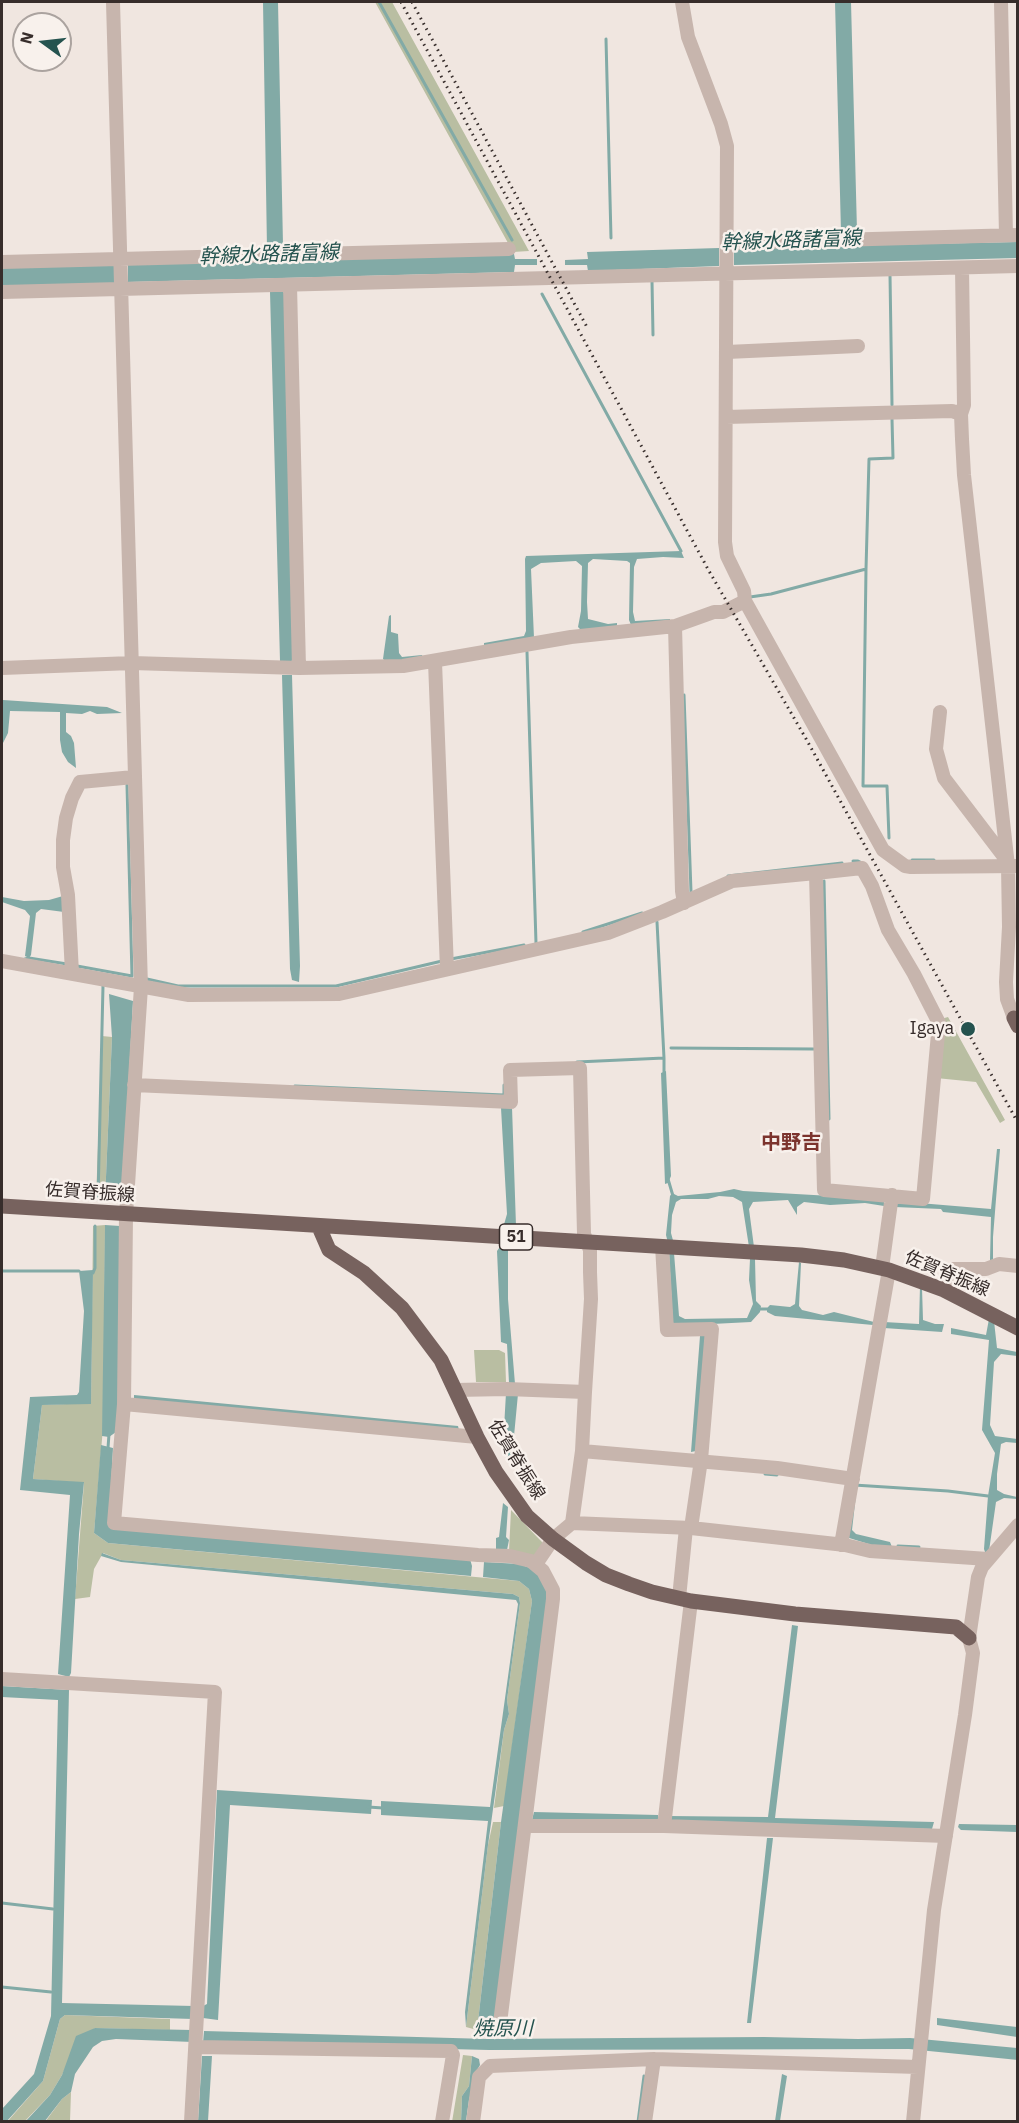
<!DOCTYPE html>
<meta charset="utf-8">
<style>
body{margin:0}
#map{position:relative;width:1019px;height:2123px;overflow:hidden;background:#f0e6e0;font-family:"IBM Plex Sans",sans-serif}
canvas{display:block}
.frame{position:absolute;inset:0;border:3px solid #372d2b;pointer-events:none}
.north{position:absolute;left:12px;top:12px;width:60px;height:60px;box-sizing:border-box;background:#f8f1ec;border:2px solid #aba39f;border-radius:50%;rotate:285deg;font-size:16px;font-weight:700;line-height:24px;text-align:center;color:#372d2b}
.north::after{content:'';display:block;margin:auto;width:21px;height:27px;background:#25534f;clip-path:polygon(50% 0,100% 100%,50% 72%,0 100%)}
</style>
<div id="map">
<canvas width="1019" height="2123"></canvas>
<div class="frame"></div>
<div class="north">N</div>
</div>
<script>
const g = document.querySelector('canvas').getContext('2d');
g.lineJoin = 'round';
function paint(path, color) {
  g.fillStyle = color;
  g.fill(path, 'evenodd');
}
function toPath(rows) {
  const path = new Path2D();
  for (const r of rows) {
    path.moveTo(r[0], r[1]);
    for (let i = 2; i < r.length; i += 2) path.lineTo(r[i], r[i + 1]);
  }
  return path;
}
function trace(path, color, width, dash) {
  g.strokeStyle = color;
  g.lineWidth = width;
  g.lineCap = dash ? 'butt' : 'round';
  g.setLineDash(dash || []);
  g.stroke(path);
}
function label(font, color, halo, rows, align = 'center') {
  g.font = font + ' "IBM Plex Sans","Noto Sans JP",sans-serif';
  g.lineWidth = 5;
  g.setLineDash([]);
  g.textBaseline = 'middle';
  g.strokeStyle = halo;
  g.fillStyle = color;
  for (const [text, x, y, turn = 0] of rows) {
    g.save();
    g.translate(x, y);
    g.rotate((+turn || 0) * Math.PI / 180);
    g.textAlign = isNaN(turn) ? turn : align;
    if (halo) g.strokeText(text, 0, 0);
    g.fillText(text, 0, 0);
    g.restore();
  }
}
paint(toPath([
 [375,2,392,2,529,251,513,252],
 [948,1017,1005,1120,1000,1123,976,1082,936,1078,941,1019],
 [102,1036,112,1037,105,1200,96,1200],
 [105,1225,104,1416,94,1533,108,1543,519,1581,529,1589,532,1601,504,1806,494,1808,504,1730,509,1714,507,1700,520,1603,519,1597,513,1594,121,1560,103,1553,94,1569,90,1597,75,1599,84,1483,33,1479,42,1405,91,1403,93,1226],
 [474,1350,499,1350,505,1353,506,1382,476,1382],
 [511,1510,542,1542,542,1547,534,1556,509,1551],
 [493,1822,501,1822,477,2030,466,2027,488,1845],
 [65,2015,170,2019,170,2030,95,2028,70,2058,62,2075,50,2095,25,2121,7,2122,43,2081,60,2019],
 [463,2055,472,2056,469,2086,462,2096,461,2121,452,2122],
 [71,2092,70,2121,45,2122,62,2099]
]), '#b9bea2');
paint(toPath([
 [263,2,278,2,283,245,280,250,267,249],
 [835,2,851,2,857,231,841,232],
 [1017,242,1018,258,734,265,734,248],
 [719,248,719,266,588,271,587,265,565,265,565,260,588,259,587,252],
 [514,254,515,259,537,259,537,265,515,265,514,272,128,282,128,264],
 [115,264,116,283,2,286,2,267],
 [283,291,285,296,294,657,291,662,280,661,270,292],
 [681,551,684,558,663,557,637,559,634,567,633,612,635,621,670,619,670,622,631,625,629,620,630,563,627,561,593,559,588,563,587,602,588,619,608,624,617,623,617,626,581,630,578,627,581,611,582,566,576,561,541,563,531,569,534,638,484,647,484,643,524,636,526,631,525,559,526,556],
 [391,615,391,632,398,634,399,653,402,657,422,655,423,658,387,662,383,659,389,616],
 [2,673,3,700,107,707,122,713,97,714,90,711,82,714,66,713,66,732,71,736,74,743,76,768,68,762,62,752,60,740,60,712,10,711,8,733,2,745],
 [282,675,292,675,300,966,299,982,292,980,290,969],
 [63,896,64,912,41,909,36,913,31,955,29,958,25,956,30,916,25,910,2,902,2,897,24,901,49,900],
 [109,994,133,1001,122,1200,105,1200,112,1037],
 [666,1071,671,1176,668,1183,665,1184,661,1073],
 [512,1107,516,1226,508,1229,503,1228,507,1214,501,1108],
 [997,1149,1000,1149,993,1237,993,1263,990,1260,991,1217,943,1212,941,1209,895,1207,895,1201,991,1209],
 [734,1189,743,1191,884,1199,884,1206,865,1203,830,1205,804,1202,797,1207,797,1215,788,1200,753,1202,749,1209,754,1247,749,1247,742,1202,733,1197,719,1196,708,1199,681,1199,676,1202,672,1215,671,1233,674,1244,668,1243,666,1235,670,1196,672,1193,678,1196,720,1192],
 [105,1225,120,1226,118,1409,116,1432,109,1437,102,1436],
 [502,1244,508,1245,508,1299,515,1384,509,1383,507,1344,501,1342,497,1251],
 [669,1253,674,1253,679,1316,685,1319,747,1318,753,1304,749,1280,750,1259,755,1259,756,1301,761,1306,760,1312,751,1322,673,1326],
 [799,1262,801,1263,799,1306,802,1310,823,1315,834,1312,874,1322,873,1325,775,1316,767,1312,767,1308,770,1305,790,1307,795,1304],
 [93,1270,91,1404,42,1405,33,1479,84,1482,79,1534,71,1673,69,1677,58,1674,70,1495,20,1490,30,1397,77,1395,79,1392,84,1311,79,1271],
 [920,1286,922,1288,923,1320,935,1324,944,1324,942,1332,884,1328,884,1322,919,1324],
 [989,1319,994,1321,997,1348,1017,1352,1017,1356,1001,1354,994,1362,990,1425,995,1436,1017,1439,1017,1443,1006,1442,1001,1444,997,1474,997,1490,1004,1494,1017,1497,1017,1499,1004,1498,996,1502,989,1551,986,1555,984,1549,988,1496,995,1453,982,1430,989,1340,951,1334,951,1328,986,1335],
 [700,1336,706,1336,696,1451,691,1452],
 [506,1393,518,1394,512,1457,504,1456,502,1451,504,1434,495,1436,493,1429,504,1428],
 [134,1395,458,1426,459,1430,134,1400],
 [101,1445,113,1448,109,1524,470,1559,472,1566,471,1576,108,1543,94,1533],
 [857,1486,852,1530,856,1534,890,1542,892,1547,875,1546,846,1537],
 [503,1503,508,1507,506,1537,509,1540,507,1550,496,1549,496,1538,499,1537],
 [102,1553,121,1560,513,1594,519,1597,520,1603,507,1700,509,1714,504,1730,488,1845,466,2027,465,2012,488,1821,381,1815,381,1801,490,1807,518,1604,516,1600,121,1562,101,1556],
 [484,1562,520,1564,532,1569,542,1578,547,1588,548,1598,493,2030,477,2030,501,1822,532,1601,529,1589,519,1581,483,1577],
 [792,1625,798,1626,775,1818,934,1822,932,1829,671,1822,668,1816,768,1817],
 [2,1686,69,1690,62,2003,194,2006,193,2019,65,2015,60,2019,43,2081,7,2121,2,2121,2,2109,34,2074,51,2016,58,1700,2,1697],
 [217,1790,372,1800,371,1814,230,1805,218,2020,203,2018,203,2006,207,2004],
 [534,1812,658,1815,658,1819,655,1822,532,1820],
 [959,1824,1017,1825,1017,1832,961,1830,958,1827],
 [767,1838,773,1838,751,2023,747,2023],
 [937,2018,1017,2027,1017,2037,937,2025],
 [95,2028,192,2030,193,2042,116,2039,102,2041,93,2047,75,2074,71,2092,62,2099,45,2121,25,2122,50,2095,62,2075,76,2036],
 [204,2031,488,2039,764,2037,858,2039,910,2038,1017,2048,1018,2060,909,2049,489,2050,203,2043],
 [202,2056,212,2056,208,2121,198,2122],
 [472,2056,479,2059,480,2065,476,2072,469,2100,466,2121,461,2122,462,2096,469,2086],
 [782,2074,787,2076,780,2121,775,2121]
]), '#82aaa6');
trace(toPath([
 [379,2,512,240],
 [606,39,611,238],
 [890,275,892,405],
 [652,281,653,335],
 [542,294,681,551],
 [866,569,869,459,893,458,892,419],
 [750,597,771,594,866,569,863,786,887,786,889,838],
 [527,652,536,943],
 [684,695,691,892],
 [912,860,934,860],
 [853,861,858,861,862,863],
 [728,876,842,863],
 [824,881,829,1119],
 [583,932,642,913],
 [25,959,29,958,67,964],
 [451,959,524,945],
 [77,966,132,976,127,785],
 [147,979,178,986,336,986,442,961],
 [671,1048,814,1049],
 [577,1062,664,1058,657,922],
 [664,1074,664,1058],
 [295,1086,504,1095,504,1085],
 [668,1179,673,1196],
 [98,1199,103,986],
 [2,1271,79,1271],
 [93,1273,95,1268,95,1226],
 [760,1309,767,1309],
 [108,1448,109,1434],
 [765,1474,777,1475],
 [854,1485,948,1491,988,1496],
 [898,1546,919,1547],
 [368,1807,383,1808],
 [2,1903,53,1909],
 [2,1987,51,1992],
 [638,2122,644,2076]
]), '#82aaa6', 3);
trace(toPath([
 [113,2,141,987,126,1215,124,1404,114,1523,478,1555,510,1556,531,1561,543,1571,553,1590,553,1599,499,2031],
 [682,2,688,37,721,124,727,146,725,542,727,556,744,591,745,601,750,610,883,850,905,866,911,867,1018,866],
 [1001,2,1006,235],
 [727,243,1018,235],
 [2,262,509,249],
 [962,268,964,405,961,414,962,439,964,475,1008,866,1009,927,1006,982,1007,999,1014,1018,1018,1016],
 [290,285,299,668],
 [2,292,1018,266],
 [727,352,858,346],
 [726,417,952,411,961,414],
 [675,626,682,891,684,903],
 [435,662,447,969],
 [2,668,132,663,299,668,403,666,571,637,675,626,714,612,723,612,745,601],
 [940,712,936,749,944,778,1005,858],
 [2,961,189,995,339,994,608,933,662,912,732,881,816,873,862,868,872,886,888,930,914,974,939,1023,923,1199,824,1190,816,873],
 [72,973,68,895,63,867,63,840,66,818,72,798,80,782,134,777],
 [134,1085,511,1102,510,1070,580,1068,584,1234,590,1250,590,1272,591,1299,585,1392],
 [662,1246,667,1330,712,1329,701,1460,691,1528],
 [882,1268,892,1195],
 [944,1290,952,1269,986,1269,999,1264,1018,1266],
 [455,1390,507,1389,585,1392,582,1451,572,1523,691,1528,845,1545,870,1551,988,1559],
 [124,1404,477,1437],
 [582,1451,777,1468,853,1479],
 [841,1545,889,1270],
 [536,1564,553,1539,572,1523],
 [679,1598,686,1528],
 [2,1679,215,1692,191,2122],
 [525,1826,664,1826,946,1836],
 [664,1826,691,1601],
 [196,2047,451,2051,453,2055,442,2122],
 [473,2122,479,2077,490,2066,654,2059,918,2067],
 [645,2122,654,2059],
 [913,2122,934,1910,965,1715,973,1653,969,1638,978,1577,982,1567,1018,1525]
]), '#c7b5ad', 14);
trace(toPath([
 [1014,1018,1018,1026],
 [2,1206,801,1255,844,1260,889,1270,944,1290,1018,1328],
 [319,1227,329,1250,364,1273,402,1308,441,1360,477,1437,496,1472,527,1516,553,1539,586,1563,606,1575,629,1584,652,1592,691,1601,795,1614,956,1627,969,1638]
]), '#77625e', 15);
trace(toPath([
 [401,2,709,571,805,737,1018,1123],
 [412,2,588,329]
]), '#372d2b', 3, [1.5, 4.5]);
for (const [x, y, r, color] of [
 [968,1029,8,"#25534f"]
]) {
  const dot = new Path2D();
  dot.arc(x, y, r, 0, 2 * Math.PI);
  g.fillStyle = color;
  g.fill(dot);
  trace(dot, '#f8f1ec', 2);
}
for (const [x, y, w] of [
 [516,1237,33]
]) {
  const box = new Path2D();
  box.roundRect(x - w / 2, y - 13, w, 26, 4.5);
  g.fillStyle = '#f8f1ec';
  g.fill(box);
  trace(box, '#372d2b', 1.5);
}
label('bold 16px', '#372d2b', null, [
 ["51",516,1237]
]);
label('18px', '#372d2b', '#f8f1ec', [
 ["Igaya",954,1029]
], 'right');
label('18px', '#372d2b', '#f8f1ec', [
 ["佐賀脊振線",90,1193,4],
 ["佐賀脊振線",947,1274,23],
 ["佐賀脊振線",516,1460,58]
]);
label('italic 20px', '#25534f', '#f8f1ec', [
 ["幹線水路諸富線",791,241,-2],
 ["幹線水路諸富線",269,255,-2],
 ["焼原川",503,2029]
]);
label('bold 20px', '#7c342e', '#f8f1ec', [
 ["中野吉",791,1143]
]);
</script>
